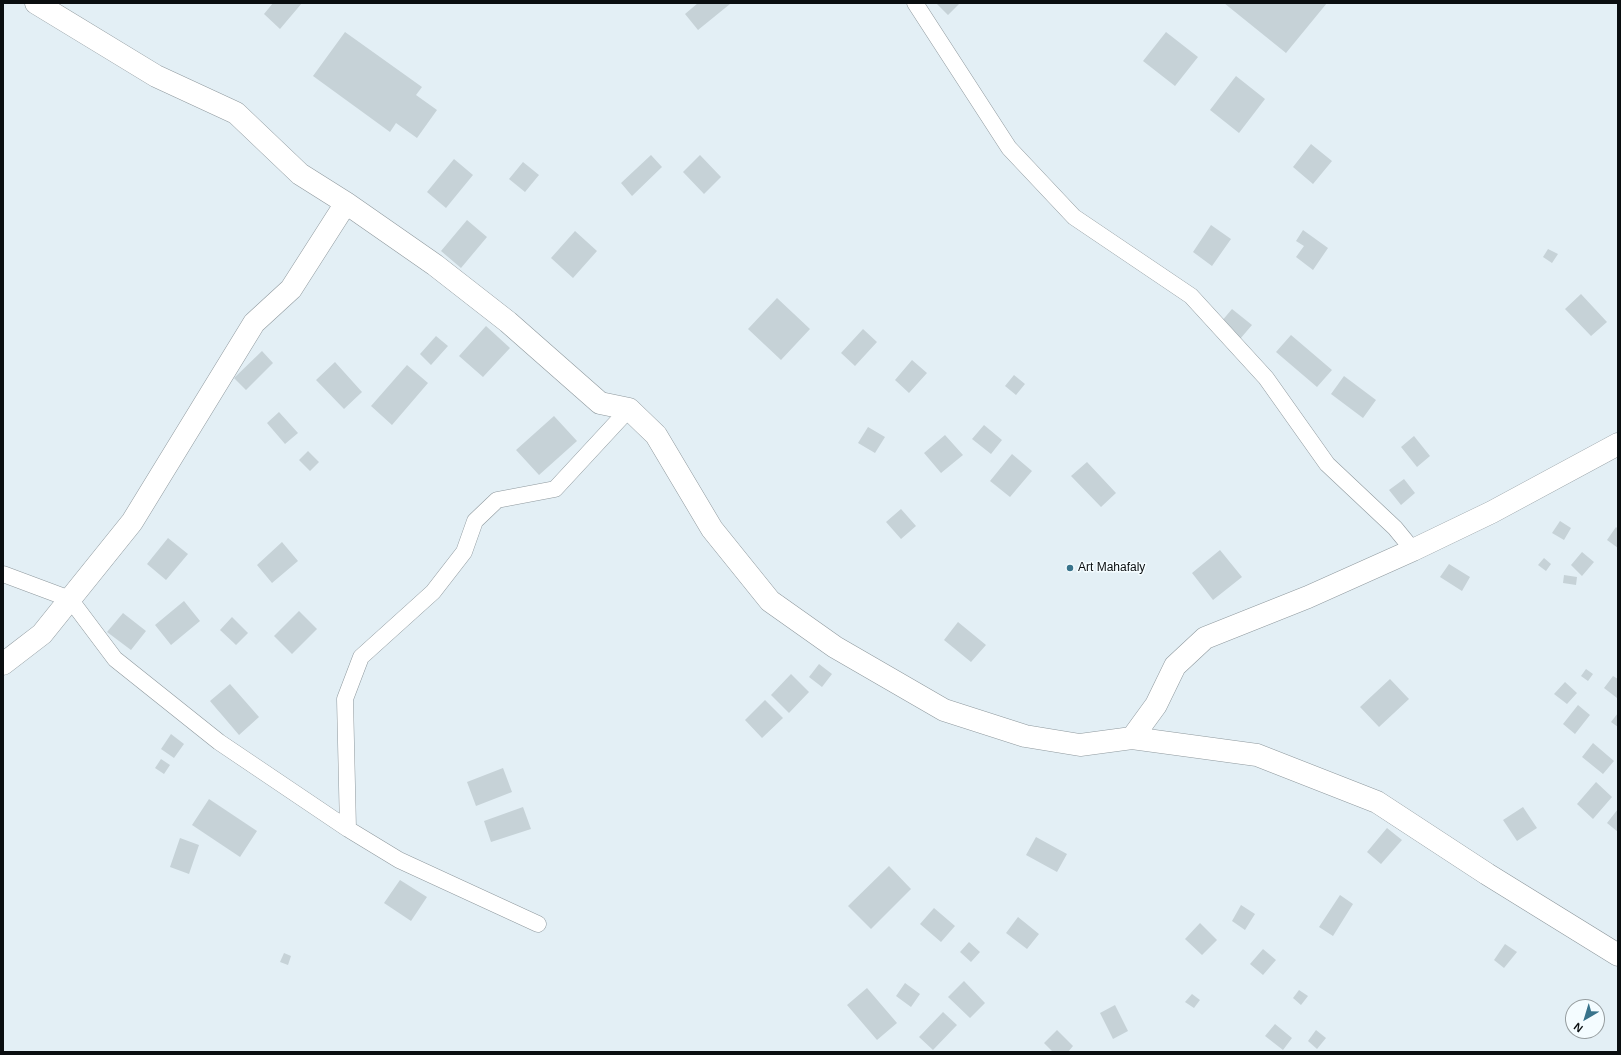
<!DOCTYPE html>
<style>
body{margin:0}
#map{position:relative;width:1621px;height:1055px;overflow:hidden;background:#e3eff5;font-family:Arial,sans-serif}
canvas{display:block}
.frame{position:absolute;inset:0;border:4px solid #0a0e10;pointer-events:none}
.north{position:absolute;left:1565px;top:999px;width:40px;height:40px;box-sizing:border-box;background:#f4fcff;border:1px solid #969d9f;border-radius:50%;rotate:218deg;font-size:11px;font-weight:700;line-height:16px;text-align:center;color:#0a0e10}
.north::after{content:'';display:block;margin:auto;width:14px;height:18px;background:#38738b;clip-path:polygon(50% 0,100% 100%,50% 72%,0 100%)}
</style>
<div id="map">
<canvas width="1621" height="1055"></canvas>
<div class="frame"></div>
<div class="north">N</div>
</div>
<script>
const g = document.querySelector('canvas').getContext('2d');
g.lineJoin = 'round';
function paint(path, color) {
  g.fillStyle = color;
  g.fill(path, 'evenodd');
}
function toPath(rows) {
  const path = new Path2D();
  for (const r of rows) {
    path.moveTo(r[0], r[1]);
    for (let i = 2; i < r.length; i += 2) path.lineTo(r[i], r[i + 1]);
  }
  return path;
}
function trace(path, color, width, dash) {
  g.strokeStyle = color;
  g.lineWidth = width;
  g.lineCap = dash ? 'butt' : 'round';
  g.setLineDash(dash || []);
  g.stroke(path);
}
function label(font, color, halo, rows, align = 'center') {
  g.font = font + ' Arial,sans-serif';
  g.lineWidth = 3;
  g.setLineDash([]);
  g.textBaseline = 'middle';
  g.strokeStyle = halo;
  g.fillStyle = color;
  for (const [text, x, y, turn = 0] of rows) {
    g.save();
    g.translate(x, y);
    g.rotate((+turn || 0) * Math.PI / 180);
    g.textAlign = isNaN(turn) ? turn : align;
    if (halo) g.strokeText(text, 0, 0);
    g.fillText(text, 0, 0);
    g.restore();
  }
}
paint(toPath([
 [273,3,302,3,280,29,264,14],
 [698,3,729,3,730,4,698,30,685,14],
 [936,3,960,3,948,15],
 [1224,3,1327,3,1286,53],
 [345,32,422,87,416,95,437,110,417,138,396,123,390,132,313,76],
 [1166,32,1198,57,1175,86,1143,61],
 [1236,76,1265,99,1239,133,1210,110],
 [1311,144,1332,161,1313,184,1293,167],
 [651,155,662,167,632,196,621,183],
 [700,155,721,177,704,194,683,172],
 [454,159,473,175,446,208,427,192],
 [523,162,539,175,525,192,509,179],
 [467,220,487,237,461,268,441,251],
 [1211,225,1231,239,1212,266,1193,252],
 [1303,230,1328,248,1313,270,1296,257,1304,246,1296,241],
 [575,231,597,251,573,278,551,258],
 [1548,249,1558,254,1552,263,1543,257],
 [1581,294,1607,322,1591,336,1565,309],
 [777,298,810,329,781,360,748,329],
 [1232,309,1252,325,1240,339,1221,322],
 [486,326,510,348,483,377,459,356],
 [863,329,877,342,855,366,841,353],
 [1291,335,1332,370,1317,387,1276,352],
 [436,336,448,346,431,365,420,354],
 [262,351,273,363,246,390,234,378],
 [912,360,927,373,909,393,895,380],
 [335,362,362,392,344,409,316,380],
 [407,365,428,383,392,425,371,406],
 [1014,375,1025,384,1016,395,1005,386],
 [1344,376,1376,400,1363,418,1331,394],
 [279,412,298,433,285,444,267,423],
 [554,416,577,441,539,475,516,450],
 [984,425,1002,440,991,454,972,439],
 [868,427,885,437,875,453,858,443],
 [945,435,963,455,941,473,924,453],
 [1414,436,1430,456,1417,467,1401,447],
 [308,451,319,462,310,471,299,460],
 [1012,454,1032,471,1010,497,990,481],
 [1087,462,1116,493,1101,507,1071,476],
 [1404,479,1415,493,1401,505,1389,490],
 [901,509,916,526,901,539,886,522],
 [1560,521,1571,528,1564,540,1552,533],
 [1616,527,1618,529,1618,548,1607,540],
 [168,538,188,554,166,580,147,564],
 [282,542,298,561,272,583,257,565],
 [1220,550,1242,577,1213,600,1192,573],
 [1582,552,1594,562,1582,576,1571,565],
 [1544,558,1551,564,1546,571,1538,565],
 [1449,564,1470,577,1462,591,1440,577],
 [1564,575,1577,577,1576,585,1563,583],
 [184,601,200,621,171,645,155,625],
 [299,611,317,629,292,654,274,636],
 [123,613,146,631,131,650,107,632],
 [232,617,248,633,236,645,220,630],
 [958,622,986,645,971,662,944,640],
 [819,664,832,674,822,687,809,677],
 [1586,669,1593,674,1588,681,1581,676],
 [791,674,809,692,789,713,771,695],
 [1613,676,1618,679,1617,698,1604,688],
 [1390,679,1409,699,1379,727,1360,707],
 [1565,682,1577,693,1567,704,1554,694],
 [230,684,259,717,239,735,210,701],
 [765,700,783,718,762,738,745,720],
 [1578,705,1590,715,1575,734,1563,724],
 [1618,713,1618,727,1611,722],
 [171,734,184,744,174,758,161,749],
 [1593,743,1614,761,1603,774,1582,757],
 [161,759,170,765,164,774,155,768],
 [503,768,512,792,476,806,467,782],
 [1596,782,1612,797,1593,819,1577,804],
 [209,799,257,831,240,857,192,825],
 [523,807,531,829,491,842,484,821],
 [1523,807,1537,828,1517,841,1503,820],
 [1618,809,1618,832,1607,823],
 [1387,828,1402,840,1381,864,1367,852],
 [1036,837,1067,854,1057,872,1026,855],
 [180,838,199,845,189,874,170,867],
 [889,866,911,889,871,929,848,906],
 [400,880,427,897,411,921,384,903],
 [1340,895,1353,904,1333,936,1319,927],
 [1241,905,1255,914,1245,930,1232,921],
 [934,908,955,926,941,942,920,924],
 [1018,917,1039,934,1027,949,1006,933],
 [1200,923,1217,940,1202,955,1185,939],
 [969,942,980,952,971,962,960,952],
 [1505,944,1517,952,1504,968,1494,960],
 [1263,949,1276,960,1263,975,1250,964],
 [284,953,291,956,288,965,280,962],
 [964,981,985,1003,970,1018,948,997],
 [905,983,920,994,911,1007,896,996],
 [867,988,897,1023,877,1040,847,1005],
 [1299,990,1308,996,1301,1005,1293,998],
 [1192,994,1200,1000,1194,1008,1185,1002],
 [1115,1005,1128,1031,1113,1039,1100,1013],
 [943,1012,957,1025,933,1050,919,1037],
 [1275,1024,1292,1038,1283,1050,1265,1036],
 [1057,1030,1073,1046,1068,1052,1053,1052,1044,1043],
 [1316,1030,1326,1038,1317,1049,1308,1041]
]), '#c6d2d7');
const lane = toPath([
 [915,3,1009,148,1074,217,1191,296,1266,378,1327,464,1395,528,1413,550],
 [3,574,70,599,115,659,219,742,348,829,399,860,538,924],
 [348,829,345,699,361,657,433,592,464,552,475,521,497,500,555,489,629,409]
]);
const street = toPath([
 [36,3,156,76,236,113,300,174,346,203,435,265,508,322,600,403,629,409,656,435,712,529,770,601,835,647,944,710,1025,736,1080,745,1132,738,1156,705,1175,666,1205,638,1308,597,1413,550,1492,512,1618,444],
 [3,664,42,634,132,522,254,323,291,289,346,203],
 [1132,738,1257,755,1377,802,1487,874,1618,955]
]);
trace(lane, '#8e989d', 17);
trace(street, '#8e989d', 23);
trace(lane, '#fff', 16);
trace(street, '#fff', 22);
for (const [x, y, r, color] of [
 [1070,568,4,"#38738b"]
]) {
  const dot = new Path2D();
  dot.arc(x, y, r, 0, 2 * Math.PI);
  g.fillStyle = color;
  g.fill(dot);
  trace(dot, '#f4fcff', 1.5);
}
label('12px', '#0a0e10', '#f4fcff', [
 ["Art Mahafaly",1078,568]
], 'left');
</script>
